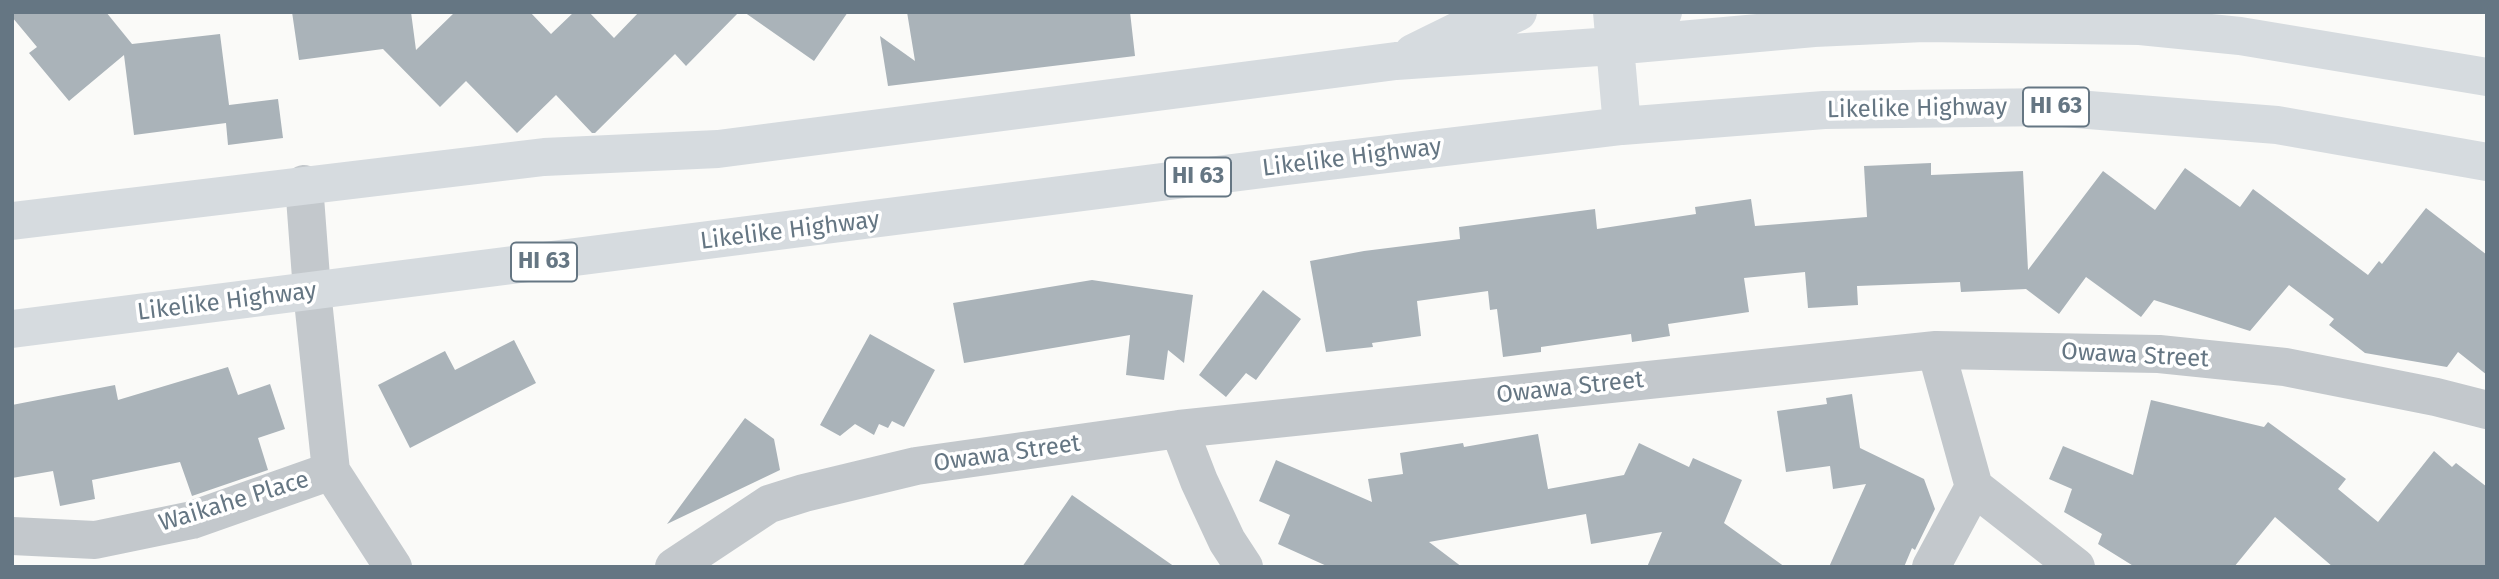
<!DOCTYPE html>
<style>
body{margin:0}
#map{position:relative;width:2499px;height:579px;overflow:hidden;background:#fafaf8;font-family:"Fira Sans",sans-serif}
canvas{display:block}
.frame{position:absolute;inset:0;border:14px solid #657683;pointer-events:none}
</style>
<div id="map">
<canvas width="2499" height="579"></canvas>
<div class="frame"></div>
</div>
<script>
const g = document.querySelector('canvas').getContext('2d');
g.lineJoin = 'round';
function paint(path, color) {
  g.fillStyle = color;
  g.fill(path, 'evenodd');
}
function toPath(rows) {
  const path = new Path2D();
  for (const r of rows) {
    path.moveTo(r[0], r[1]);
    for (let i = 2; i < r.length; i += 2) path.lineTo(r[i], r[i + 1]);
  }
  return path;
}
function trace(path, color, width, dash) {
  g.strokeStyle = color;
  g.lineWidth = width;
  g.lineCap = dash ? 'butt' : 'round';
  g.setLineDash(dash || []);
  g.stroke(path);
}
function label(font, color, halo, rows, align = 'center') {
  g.font = font + ' "Fira Sans",sans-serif';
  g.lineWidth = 7;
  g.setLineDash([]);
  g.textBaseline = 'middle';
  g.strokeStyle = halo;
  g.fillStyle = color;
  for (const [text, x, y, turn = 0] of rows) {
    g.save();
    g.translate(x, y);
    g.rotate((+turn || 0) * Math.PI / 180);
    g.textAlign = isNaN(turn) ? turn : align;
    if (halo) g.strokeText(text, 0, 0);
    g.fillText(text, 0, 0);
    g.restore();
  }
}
paint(toPath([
 [12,12,106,12,132,44,220,34,229,105,278,99,283,138,228,145,226,123,134,135,124,55,69,101,29,53,37,47,12,17],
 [292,12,411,12,416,50,455,12,530,12,551,34,574,12,589,12,614,38,639,12,739,12,686,66,675,54,595,133,592,133,556,95,517,133,466,81,440,107,383,49,299,60],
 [744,12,848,12,814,61],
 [907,12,1130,12,1135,56,888,86,880,36,915,61],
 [1931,163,1931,175,2023,171,2028,270,2103,171,2155,210,2185,168,2240,207,2253,189,2368,275,2379,261,2382,264,2426,208,2487,255,2487,375,2458,352,2447,367,2365,353,2329,325,2334,319,2289,285,2250,331,2154,300,2141,317,2086,277,2059,314,2026,289,1961,292,1960,282,1857,286,1858,305,1808,308,1805,272,1744,278,1749,312,1668,324,1670,336,1632,342,1631,334,1541,347,1541,352,1503,357,1497,309,1490,310,1488,291,1417,301,1421,336,1372,343,1373,347,1326,352,1310,261,1364,251,1460,239,1459,227,1595,209,1597,229,1696,214,1695,207,1751,199,1755,226,1867,217,1864,166],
 [1092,280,1193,295,1184,363,1168,350,1164,380,1126,375,1130,335,964,363,953,303],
 [1263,290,1301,319,1256,380,1246,373,1226,397,1199,375],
 [870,334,935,370,904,427,892,421,888,428,879,424,874,435,855,424,840,436,820,425],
 [514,340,536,383,410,448,378,385,445,351,455,370],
 [228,367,238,395,270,384,285,429,258,438,268,470,192,496,180,462,92,480,95,499,60,506,53,471,12,478,12,405,115,385,118,400],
 [1852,394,1860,448,1924,479,1935,509,1915,550,1912,548,1904,567,1829,567,1866,484,1833,489,1830,466,1786,472,1777,411,1827,404,1826,398],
 [2151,400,2264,427,2268,422,2346,479,2338,489,2378,522,2434,451,2452,467,2456,463,2487,487,2487,567,2333,567,2275,517,2234,567,2135,567,2098,544,2102,534,2064,512,2072,489,2049,479,2063,446,2133,475],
 [745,418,774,439,780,470,667,524],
 [1538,434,1548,489,1624,475,1639,443,1689,467,1693,458,1742,480,1724,523,1785,567,1647,567,1662,532,1591,544,1586,514,1429,542,1462,567,1329,567,1278,544,1290,515,1259,501,1276,460,1372,502,1368,479,1403,474,1400,453,1463,443,1464,447],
 [1072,495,1175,567,1022,567]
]), '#aab3b9');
trace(toPath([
 [304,184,312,291,331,471,393,567],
 [1936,350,1974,487,2076,567],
 [1179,429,1199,481,1227,541,1244,567],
 [12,536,95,540,192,520,331,471],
 [674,567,769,504,804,493,916,466,1179,429,1936,350,2159,354,2285,367,2436,397,2487,410],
 [1931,567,1974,487]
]), '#c3c8cc', 38);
trace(toPath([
 [1612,12,1622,126],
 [1615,45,1663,12],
 [1413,53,1478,21,1505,18,1518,12],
 [12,221,544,157,718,149,1396,61,1613,46,1814,28,1924,23,2140,26,2240,36,2487,77],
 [12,329,1279,167,1622,126,1824,110,2051,107,2277,125,2487,162]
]), '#d6dbdf', 38);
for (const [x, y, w] of [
 [2056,107,66],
 [1198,177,66],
 [544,262,66]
]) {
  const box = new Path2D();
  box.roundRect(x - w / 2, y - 19.5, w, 39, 5);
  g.fillStyle = '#fff';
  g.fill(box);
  trace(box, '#657683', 2);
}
label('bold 23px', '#657683', null, [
 ["HI 63",2056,107],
 ["HI 63",1198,177],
 ["HI 63",544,262]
]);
label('24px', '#657683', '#fff', [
 ["Likelike Highway",1917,109,-1],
 ["Likelike Highway",1352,158,-7],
 ["Likelike Highway",790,231,-7],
 ["Likelike Highway",227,302,-7],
 ["Owawa Street",2135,356,3],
 ["Owawa Street",1570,388,-6],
 ["Owawa Street",1007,454,-8],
 ["Waikahe Place",234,502,-17]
]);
</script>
